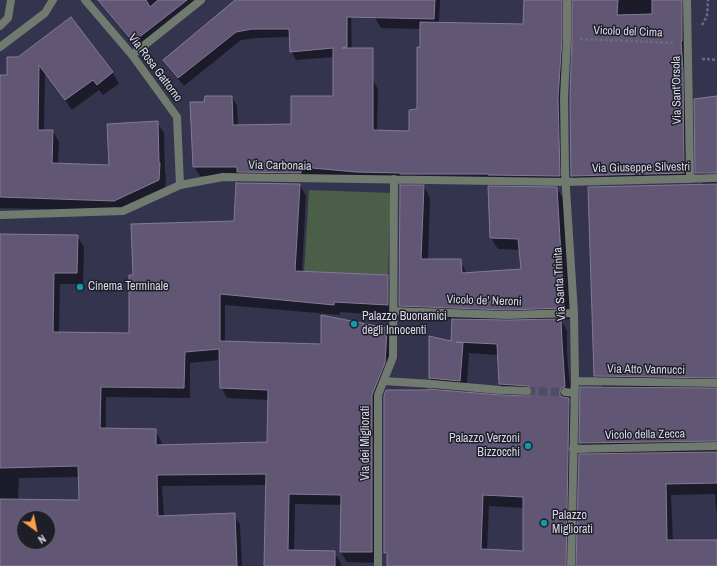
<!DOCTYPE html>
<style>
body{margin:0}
#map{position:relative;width:717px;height:566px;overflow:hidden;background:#35344e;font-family:"Archivo Narrow",sans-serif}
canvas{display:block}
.north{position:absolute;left:16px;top:510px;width:40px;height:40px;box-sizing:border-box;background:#1e1e29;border:1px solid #686875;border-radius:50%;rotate:147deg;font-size:11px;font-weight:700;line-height:16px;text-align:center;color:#d8d8e8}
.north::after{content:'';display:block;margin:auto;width:14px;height:18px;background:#f8a04b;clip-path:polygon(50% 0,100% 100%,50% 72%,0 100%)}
</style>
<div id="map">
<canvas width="717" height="566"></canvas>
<div class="north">N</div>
</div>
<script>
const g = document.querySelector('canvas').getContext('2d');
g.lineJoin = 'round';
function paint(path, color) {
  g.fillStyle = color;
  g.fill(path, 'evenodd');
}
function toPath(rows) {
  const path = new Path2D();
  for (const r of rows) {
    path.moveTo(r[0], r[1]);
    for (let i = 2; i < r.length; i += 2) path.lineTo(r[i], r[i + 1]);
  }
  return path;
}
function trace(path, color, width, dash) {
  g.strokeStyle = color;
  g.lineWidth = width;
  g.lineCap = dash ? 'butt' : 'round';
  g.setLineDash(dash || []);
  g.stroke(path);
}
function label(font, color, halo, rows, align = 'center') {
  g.font = font + ' "Archivo Narrow",sans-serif';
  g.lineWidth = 3;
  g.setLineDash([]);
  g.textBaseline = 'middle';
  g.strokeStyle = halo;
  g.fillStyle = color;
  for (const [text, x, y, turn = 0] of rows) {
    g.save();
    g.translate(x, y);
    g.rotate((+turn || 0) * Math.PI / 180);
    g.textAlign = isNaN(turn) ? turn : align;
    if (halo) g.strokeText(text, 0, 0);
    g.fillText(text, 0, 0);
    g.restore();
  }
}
paint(toPath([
 [309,190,391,193,388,275,304,272]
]), '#4a5e48');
paint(toPath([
 [98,0,203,0,139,52],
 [237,0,351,0,352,80,373,80,378,89,377,131,410,132,418,110,421,48,421,29,381,28,375,18,376,0,440,0,439,23,524,25,525,0,686,0,689,182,577,185,572,176,570,97,574,3,569,4,564,185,241,176,200,176,194,167,205,103,232,97,237,106,238,126,292,125,334,97,334,57,296,60,291,51,290,37,257,38,241,40,184,86,169,69,164,60],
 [71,18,113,73,119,84,103,95,99,90,72,110,45,73,44,131,53,131,59,142,58,164,110,166,157,122,164,133,165,173,166,175,165,191,121,211,0,208,0,76,8,76,18,58],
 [717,97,717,511,716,509,715,494,671,495,673,541,717,541,717,566,578,566,587,455,580,443,581,388,603,388,595,375,703,185,696,173],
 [300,185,306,196,302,272,387,276,394,287,394,316,340,312,340,315,225,305,225,343,322,345,386,329,393,340,392,358,390,375,378,406,378,563,347,562,341,552,342,505,295,504,294,551,334,552,341,563,341,566,265,566,266,485,162,486,164,517,234,514,240,525,242,566,0,566,0,235,77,236,84,247,83,284,60,284,59,333,130,334,134,276,235,222],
 [220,360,221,387,227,398,269,400,268,443,162,446,161,441,155,430,106,429,106,397,190,398,190,363],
 [80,477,80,501,18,500,19,478],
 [24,518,48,518,48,542,24,542],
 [424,186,430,198,428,260,460,260,467,274,522,270,520,250,498,249,491,238,557,188,564,200,570,319,561,320,567,331,567,353,571,398,568,399,575,410,571,566,388,566,388,558,384,552,437,391,430,378,452,342,453,319,407,317,400,305],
 [468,353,498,355,500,384,507,397,442,391,442,389,466,392,469,355],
 [489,506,524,508,524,552,487,551]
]), '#0007');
const building = toPath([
 [98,0,146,0,150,7,158,0,187,0,133,42,98,0],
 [235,0,435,0,434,19,347,17,347,47,342,48,373,48,373,130,409,131,409,110,417,109,417,47,420,47,420,22,523,24,524,0,562,0,562,39,558,97,560,176,488,175,488,174,400,174,400,173,356,172,301,167,301,173,237,172,237,167,193,167,190,102,204,102,205,96,232,96,233,125,291,124,291,96,333,96,333,48,290,52,289,29,252,29,236,32,178,78,163,60,235,0],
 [572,0,618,0,617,15,652,14,652,0,682,0,682,41,681,41,683,71,684,173,571,176,570,97,572,39,572,0],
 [71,17,113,72,97,85,93,80,65,100,39,65,38,130,53,130,52,163,109,165,107,124,158,121,159,163,160,163,159,180,114,201,0,197,0,75,7,75,7,57,18,57,71,17],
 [717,96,717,173,695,173,694,99,717,96],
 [236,183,300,184,295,271,388,275,388,305,334,302,334,305,220,294,220,341,321,344,321,315,387,328,386,347,385,363,372,395,372,552,340,552,341,495,289,494,288,550,335,551,335,566,264,566,266,474,157,475,158,516,235,513,237,566,0,566,0,499,79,500,78,466,0,468,0,234,78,235,77,273,54,273,53,332,129,333,129,275,133,275,131,224,234,221,236,183],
 [219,349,220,388,268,390,267,442,156,445,156,429,100,428,101,387,184,388,185,352,219,349],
 [24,518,48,518,48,542,24,542,24,518],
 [717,184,717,378,594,376,588,187,717,184],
 [400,185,424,185,421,259,461,259,462,273,521,269,518,239,490,238,488,186,557,187,564,308,507,310,399,306,400,185],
 [452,319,507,320,561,319,562,341,565,387,561,388,560,392,560,395,562,397,569,398,566,566,387,566,387,553,384,553,384,396,386,390,428,390,428,389,500,395,527,396,530,396,532,392,532,388,528,386,499,384,497,344,456,342,463,343,460,381,429,378,429,336,451,341,452,319],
 [483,495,523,497,523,551,481,549,483,495],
 [580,387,717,388,717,441,579,443,580,387],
 [717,452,717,483,666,484,667,540,717,540,717,566,576,566,579,454,717,452]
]);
paint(building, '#615774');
trace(building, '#847a97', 1);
trace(toPath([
 [527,391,565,392]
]), '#4d4d65', 8, [8, 4]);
trace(toPath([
 [702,25,707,16,708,0],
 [580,39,675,43],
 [702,59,708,59,717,60]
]), '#6a6980', 2.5, [3, 2]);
trace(toPath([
 [85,0,132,55,177,117,180,185],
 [567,0,567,39,564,97,565,173,574,313,575,381,571,566],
 [687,0,690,179],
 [0,26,8,18,11,0],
 [0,47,45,13,53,0],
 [132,55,201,0],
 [0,215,123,211,180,185,223,177,566,182,717,178],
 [393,311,507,315,574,313],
 [384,381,432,384,500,390,527,391],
 [575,381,717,383],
 [565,392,574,393],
 [573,449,717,446],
 [378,566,378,395,393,357,394,179]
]), '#717a6e', 8);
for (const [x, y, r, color] of [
 [80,287,4,"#0f9aa8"],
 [354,324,4,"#0f9aa8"],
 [528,446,4,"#0f9aa8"],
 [544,523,4,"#0f9aa8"]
]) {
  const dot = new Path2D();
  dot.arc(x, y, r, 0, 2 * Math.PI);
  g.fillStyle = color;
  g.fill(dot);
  trace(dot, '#1e1e29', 1.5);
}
label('12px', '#d8d8e8', '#1e1e29', [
 ["Vicolo del Cima",628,32,2],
 ["Via Rosa Gattorno",155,68,53],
 ["Via Sant'Orsola",677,90,-91],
 ["Via Carbonaia",280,166,1],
 ["Via Giuseppe Silvestri",641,168,-1],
 ["Via Santa Trinita",560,284,-93],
 ["Vicolo de' Neroni",484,301,2],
 ["Via Atto Vannucci",646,370,1],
 ["Vicolo della Zecca",645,435,-1],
 ["Via dei Migliorati",366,443,-90]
]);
label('12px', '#d8d8e8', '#1e1e29', [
 ["Cinema Terminale",88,287],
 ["Palazzo Buonamici",362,317],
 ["degli Innocenti",362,331],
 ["Palazzo Verzoni",520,439,"right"],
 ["Bizzocchi",520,453,"right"],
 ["Palazzo",552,516],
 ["Migliorati",552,530]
], 'left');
</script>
